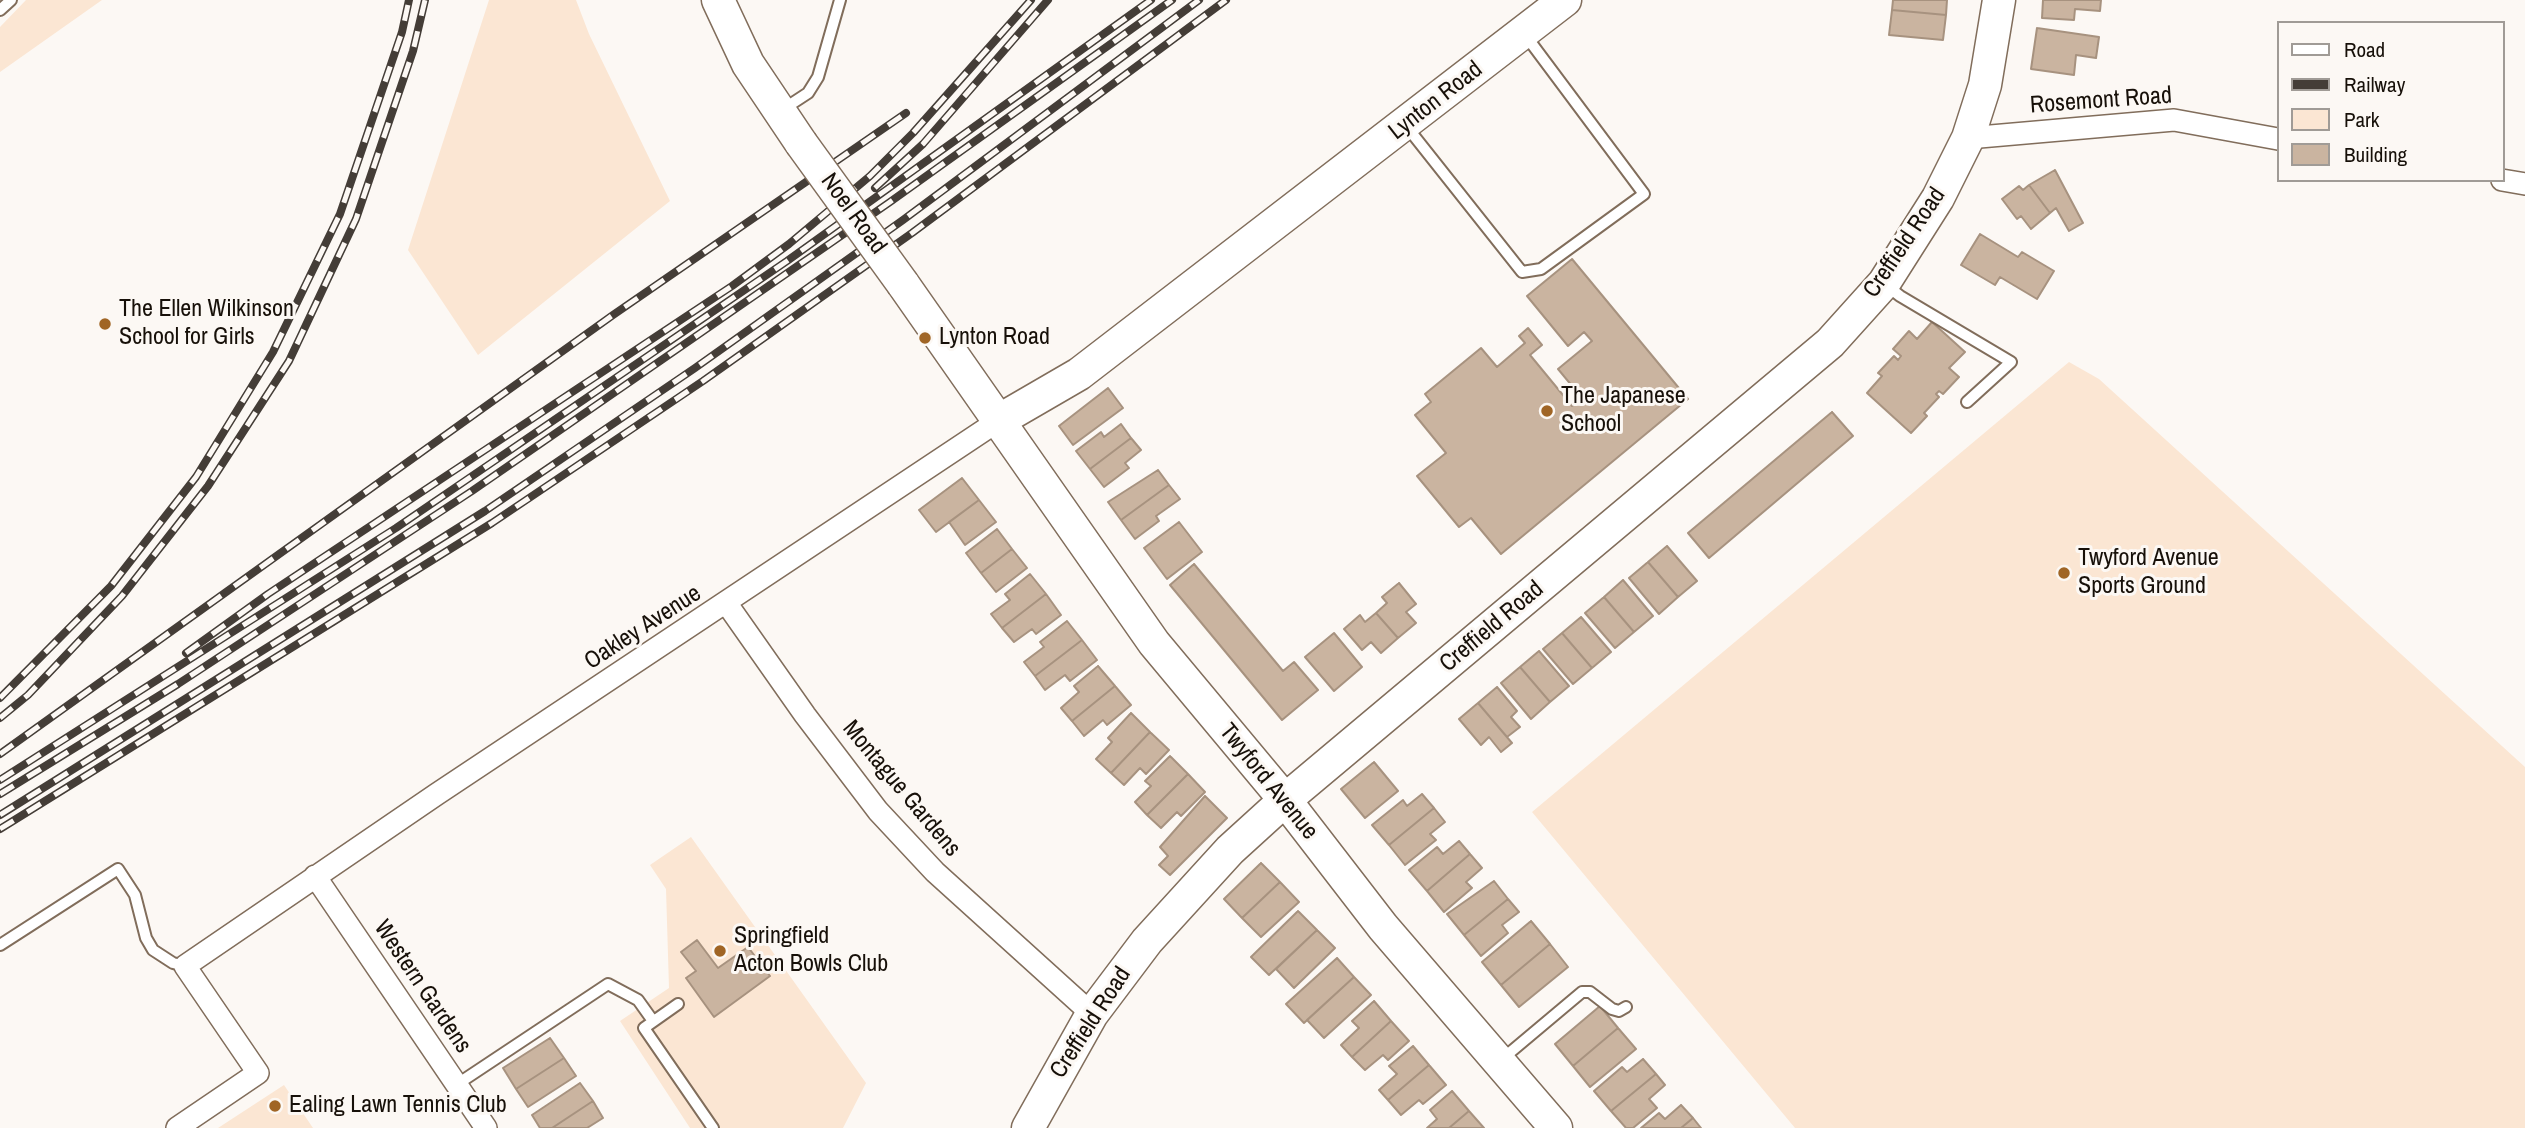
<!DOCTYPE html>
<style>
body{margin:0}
#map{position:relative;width:2525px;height:1128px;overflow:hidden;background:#fcf8f4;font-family:"Archivo Narrow",sans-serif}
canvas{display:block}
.legend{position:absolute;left:2277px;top:21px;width:228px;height:161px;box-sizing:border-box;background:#fcf8f4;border:2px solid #a09b96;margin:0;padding:9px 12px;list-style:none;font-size:21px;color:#171009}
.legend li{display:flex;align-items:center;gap:14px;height:35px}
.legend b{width:35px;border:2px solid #a09b96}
</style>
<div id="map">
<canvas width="2525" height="1128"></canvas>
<ul class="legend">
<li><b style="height:9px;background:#fff"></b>Road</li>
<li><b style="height:9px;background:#443d37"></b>Railway</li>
<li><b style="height:19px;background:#fbe6d3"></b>Park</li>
<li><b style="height:19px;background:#cab4a0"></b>Building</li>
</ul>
</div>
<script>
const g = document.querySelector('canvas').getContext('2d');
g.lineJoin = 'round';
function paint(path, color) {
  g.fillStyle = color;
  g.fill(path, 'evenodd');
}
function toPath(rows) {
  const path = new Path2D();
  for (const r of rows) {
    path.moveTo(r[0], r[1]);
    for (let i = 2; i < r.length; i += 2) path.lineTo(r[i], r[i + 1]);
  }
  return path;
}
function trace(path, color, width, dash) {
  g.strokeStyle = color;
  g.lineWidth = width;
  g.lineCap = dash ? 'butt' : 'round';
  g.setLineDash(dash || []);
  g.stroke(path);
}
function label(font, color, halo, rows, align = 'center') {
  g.font = font + ' "Archivo Narrow",sans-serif';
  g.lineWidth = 6;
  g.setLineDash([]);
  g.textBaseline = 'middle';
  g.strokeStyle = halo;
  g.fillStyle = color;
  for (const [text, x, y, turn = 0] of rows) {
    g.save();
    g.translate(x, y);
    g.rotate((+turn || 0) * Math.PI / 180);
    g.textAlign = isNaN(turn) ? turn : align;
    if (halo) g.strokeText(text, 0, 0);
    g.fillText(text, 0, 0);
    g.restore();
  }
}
paint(toPath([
 [26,0,102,0,0,72,0,27],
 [489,0,576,0,589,34,670,201,478,355,408,250],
 [2069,362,2099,379,2525,767,2525,1128,1795,1128,1532,812],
 [691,837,866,1083,843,1128,690,1128,620,1021,669,988,666,889,650,865],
 [284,1085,313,1128,218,1128]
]), '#fbe6d3');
const building = toPath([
 [1893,0,1947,0,1946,15,1892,10,1893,0],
 [2043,0,2101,0,2100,11,2075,9,2074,20,2042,18,2043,0],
 [1892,10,1946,15,1943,40,1889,35,1892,10],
 [2037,28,2099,37,2096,58,2076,55,2074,75,2031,69,2037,28],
 [2055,170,2083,223,2069,231,2056,208,2050,213,2029,185,2055,170],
 [2029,185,2050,213,2031,229,2021,216,2017,219,2002,199,2019,186,2023,190,2029,185],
 [1980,234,2018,257,2022,252,2054,271,2037,299,2000,277,1995,285,1961,265,1980,234],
 [1572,259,1688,399,1501,554,1471,518,1459,527,1417,476,1446,453,1415,415,1431,402,1425,394,1481,348,1497,367,1525,343,1519,336,1528,328,1542,345,1530,355,1572,406,1582,398,1558,369,1592,341,1584,332,1568,346,1527,296,1572,259],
 [1932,322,1965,352,1949,368,1959,377,1943,394,1939,391,1936,394,1939,397,1924,413,1927,416,1911,433,1867,393,1882,376,1878,373,1894,356,1898,360,1901,356,1893,349,1909,331,1917,339,1932,322],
 [1108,388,1123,408,1073,445,1059,426,1108,388],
 [1832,412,1853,436,1709,558,1688,533,1832,412],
 [1121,424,1131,438,1090,469,1076,451,1101,432,1104,437,1121,424],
 [1131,438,1141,450,1125,463,1129,468,1104,487,1090,469,1131,438],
 [1158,470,1169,485,1121,520,1108,502,1158,470],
 [962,478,979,500,936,532,919,510,962,478],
 [1169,485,1180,499,1156,516,1159,521,1135,539,1121,520,1169,485],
 [979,500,996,522,965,545,949,522,979,500],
 [1179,522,1202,552,1167,579,1144,548,1179,522],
 [997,529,1012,549,981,573,966,553,997,529],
 [1667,546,1697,581,1678,597,1648,562,1667,546],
 [1012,549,1027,568,996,592,981,573,1012,549],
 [1648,562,1678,597,1659,614,1629,578,1648,562],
 [1194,564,1283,671,1294,662,1318,690,1282,720,1170,585,1194,564],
 [1030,574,1046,594,1002,628,991,614,1010,600,1005,594,1030,574],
 [1623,580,1653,616,1634,632,1604,597,1623,580],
 [1399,583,1416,604,1406,612,1416,623,1398,638,1376,613,1387,603,1382,597,1399,583],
 [1046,594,1061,615,1036,634,1032,629,1014,642,1002,628,1046,594],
 [1604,597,1634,632,1615,648,1585,613,1604,597],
 [1376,613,1398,638,1381,653,1371,642,1362,650,1344,629,1360,615,1365,622,1376,613],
 [1581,617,1611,652,1592,668,1562,633,1581,617],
 [1067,621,1082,640,1035,676,1024,662,1044,647,1040,642,1067,621],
 [1334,633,1362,667,1334,691,1305,657,1334,633],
 [1562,633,1592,668,1573,684,1543,649,1562,633],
 [1082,640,1097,660,1070,681,1065,675,1045,690,1035,676,1082,640],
 [1539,651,1569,686,1550,702,1520,667,1539,651],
 [1098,666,1115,686,1072,721,1061,708,1079,692,1074,686,1098,666],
 [1520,667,1550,702,1531,719,1501,683,1520,667],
 [1115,686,1131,705,1107,725,1103,720,1084,736,1072,721,1115,686],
 [1497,687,1517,711,1511,717,1520,727,1507,737,1478,703,1497,687],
 [1478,703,1512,743,1501,752,1489,737,1481,745,1459,719,1478,703],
 [1131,713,1150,732,1111,773,1096,759,1112,742,1108,738,1131,713],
 [1150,732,1169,750,1146,774,1140,768,1124,785,1111,773,1150,732],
 [1170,756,1188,774,1147,815,1135,802,1151,786,1145,781,1170,756],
 [1374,762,1398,791,1365,818,1341,789,1374,762],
 [1188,774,1205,792,1181,816,1177,812,1161,828,1147,815,1188,774],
 [1422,794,1434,808,1389,845,1372,825,1403,800,1407,806,1422,794],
 [1205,796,1227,818,1170,875,1159,865,1168,856,1160,847,1205,796],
 [1434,808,1445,822,1430,834,1436,840,1405,865,1389,845,1434,808],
 [1459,841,1470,854,1427,891,1409,870,1437,847,1443,854,1459,841],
 [1470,854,1482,868,1466,882,1472,888,1444,912,1427,891,1470,854],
 [1261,863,1280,882,1242,918,1224,899,1261,863],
 [1494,881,1508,899,1464,935,1447,914,1494,881],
 [1280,882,1299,902,1261,937,1242,918,1280,882],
 [1508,899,1519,912,1502,925,1508,933,1481,956,1464,935,1508,899],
 [1298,911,1317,930,1269,975,1251,957,1298,911],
 [1531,921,1550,944,1501,985,1482,962,1531,921],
 [1317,930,1335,948,1294,988,1276,969,1317,930],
 [697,940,718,968,748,947,770,976,714,1017,686,978,696,971,681,952,697,940],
 [1550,944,1568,967,1519,1007,1501,985,1550,944],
 [1337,958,1354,977,1304,1023,1286,1004,1337,958],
 [1354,977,1371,995,1324,1038,1307,1020,1354,977],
 [1374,1001,1391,1021,1352,1057,1341,1045,1359,1028,1352,1021,1374,1001],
 [1600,1006,1618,1028,1573,1066,1555,1044,1600,1006],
 [1391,1021,1409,1041,1388,1060,1383,1055,1365,1070,1352,1057,1391,1021],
 [1618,1028,1636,1049,1590,1087,1573,1066,1618,1028],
 [550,1038,564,1058,516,1089,503,1068,550,1038],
 [1413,1046,1429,1065,1388,1100,1379,1090,1397,1074,1389,1066,1413,1046],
 [564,1058,576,1076,528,1107,516,1089,564,1058],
 [1643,1059,1656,1074,1611,1111,1594,1091,1622,1067,1627,1072,1643,1059],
 [1429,1065,1446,1085,1423,1104,1419,1100,1401,1115,1388,1100,1429,1065],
 [1656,1074,1665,1085,1649,1099,1657,1108,1633,1128,1626,1128,1611,1111,1656,1074],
 [580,1083,593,1101,552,1128,540,1128,532,1115,580,1083],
 [1452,1091,1469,1111,1449,1128,1427,1128,1437,1119,1430,1110,1452,1091],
 [593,1101,603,1118,587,1128,552,1128,593,1101],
 [1681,1105,1693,1118,1681,1128,1641,1128,1659,1113,1665,1119,1681,1105],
 [1469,1111,1484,1128,1449,1128,1469,1111],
 [1693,1118,1701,1128,1681,1128,1693,1118]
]);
paint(building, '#cab4a0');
trace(building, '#a7927f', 2);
const lane = toPath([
 [0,10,11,0],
 [782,110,808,93,818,77,840,0],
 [1407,127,1522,272,1541,269,1644,194,1526,36],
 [1886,285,1900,296,2011,362,1967,402],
 [0,945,118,869,135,895,146,938,153,950,173,963,185,966],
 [678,1004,644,1028,713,1128],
 [1501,1060,1582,992,1590,992,1612,1009,1619,1011,1626,1007],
 [456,1085,608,984,638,1000,653,1021]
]);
const street = toPath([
 [1968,138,2174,120,2278,139],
 [2502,180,2525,184],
 [727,604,805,715,878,811,935,872,1092,1014],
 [315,876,486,1128],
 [177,1128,258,1073,185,966,437,794,998,421]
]);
const secondary = toPath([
 [718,0,748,64,801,143],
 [903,284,1154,643,1285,800,1383,927,1556,1128],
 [998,421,1079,374,1565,0],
 [1028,1128,1092,1014,1147,941,1230,850,1285,800,1830,343,1884,283,1938,198,1968,138,1985,85,1999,0]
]);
trace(lane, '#816d5b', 14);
trace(street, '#816d5b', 24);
trace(secondary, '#816d5b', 35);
trace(lane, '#fff', 10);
trace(street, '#fff', 21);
trace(secondary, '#fff', 32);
const rail = toPath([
 [875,188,923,144,1048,0],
 [186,653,268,594,732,286,789,244,870,176,913,133,1031,0],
 [0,698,111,586,196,477,273,352,340,214,402,32,409,0],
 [0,718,28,695,122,596,208,486,289,361,356,219,413,51,425,0],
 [0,754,613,315,906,113],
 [0,780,396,528,787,261,1151,0],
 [0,794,178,684,472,491,890,202,1172,0],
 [0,815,485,511,695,368,903,220,1199,0],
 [0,829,492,523,703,381,912,233,1226,0]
]);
trace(rail, '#443d37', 8);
trace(rail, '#fcf8f4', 5, [16]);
const secondaryBridge = toPath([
 [801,143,903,284]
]);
trace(secondaryBridge, '#816d5b', 35, []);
trace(secondaryBridge, '#fff', 32);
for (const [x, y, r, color] of [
 [105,324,7,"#a06525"],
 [925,338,7,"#a06525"],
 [1547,411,7,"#a06525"],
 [2064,573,7,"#a06525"],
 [720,951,7,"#a06525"],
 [275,1106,7,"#a06525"]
]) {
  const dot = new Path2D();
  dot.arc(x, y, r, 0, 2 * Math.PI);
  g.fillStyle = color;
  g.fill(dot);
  trace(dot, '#fcf8f4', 2.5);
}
label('24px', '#171009', '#fcf8f4', [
 ["Lynton Road",1436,101,-38],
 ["Rosemont Road",2101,101,-4],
 ["Noel Road",853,214,54],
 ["Creffield Road",1905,243,-56],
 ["Creffield Road",1492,627,-40],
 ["Oakley Avenue",643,628,-33],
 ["Twyford Avenue",1268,782,51],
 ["Montague Gardens",901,789,50],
 ["Western Gardens",422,987,56],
 ["Creffield Road",1091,1023,-57]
]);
label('24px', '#171009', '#fcf8f4', [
 ["The Ellen Wilkinson",119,310],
 ["School for Girls",119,338],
 ["Lynton Road",939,338],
 ["The Japanese",1561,397],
 ["School",1561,425],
 ["Twyford Avenue",2078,559],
 ["Sports Ground",2078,587],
 ["Springfield",734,937],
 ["Acton Bowls Club",734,965],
 ["Ealing Lawn Tennis Club",289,1106]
], 'left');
</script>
